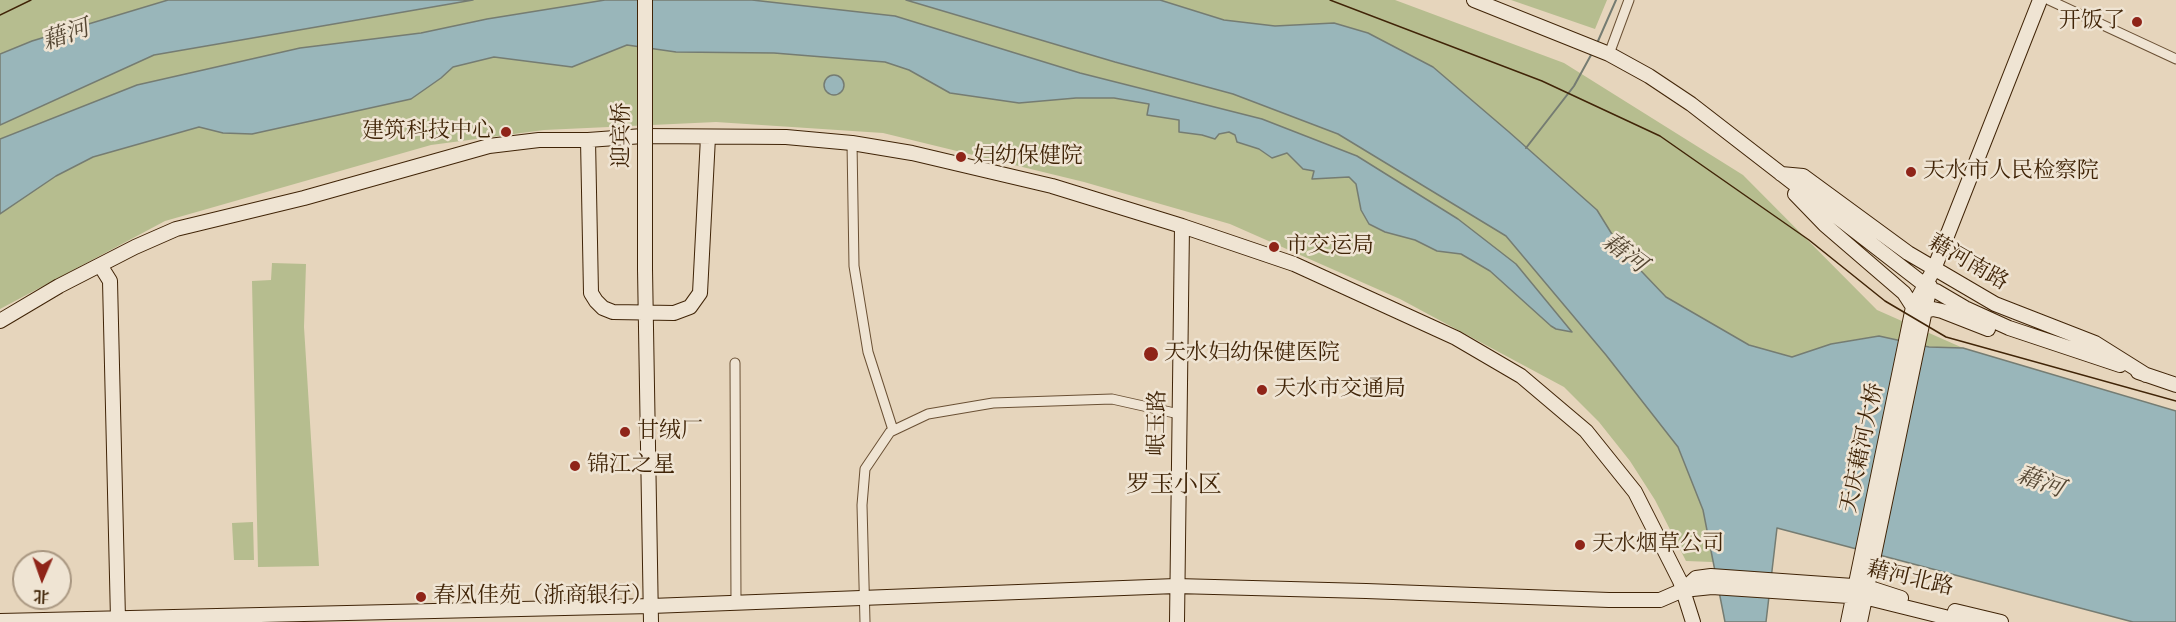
<!DOCTYPE html>
<meta charset="utf-8">
<style>
body{margin:0}
#map{position:relative;width:2176px;height:622px;overflow:hidden;background:#e6d5bc;font-family:"IM FELL Great Primer","Noto Serif SC",serif}
canvas{display:block}
.north{position:absolute;left:12px;top:550px;width:60px;height:60px;box-sizing:border-box;background:#efe4d3;border:2px solid #a99781;border-radius:50%;rotate:182deg;font-size:16px;font-weight:700;line-height:24px;text-align:center;color:#402407}
.north::after{content:'';display:block;margin:auto;width:21px;height:27px;background:#8f2418;clip-path:polygon(50% 0,100% 100%,50% 72%,0 100%)}
</style>
<div id="map">
<canvas width="2176" height="622"></canvas>
<div class="north">北</div>
</div>
<script>
const g = document.querySelector('canvas').getContext('2d');
g.lineJoin = 'round';
function paint(path, color) {
  g.fillStyle = color;
  g.fill(path, 'evenodd');
}
function toPath(rows) {
  const path = new Path2D();
  for (const r of rows) {
    if (r.length === 3) {
      path.moveTo(r[0] + r[2], r[1]);
      path.arc(r[0], r[1], r[2], 0, 2 * Math.PI);
      continue;
    }
    path.moveTo(r[0], r[1]);
    for (let i = 2; i < r.length; i += 2) path.lineTo(r[i], r[i + 1]);
  }
  return path;
}
function trace(path, color, width, dash) {
  g.strokeStyle = color;
  g.lineWidth = width;
  g.lineCap = dash ? 'butt' : 'round';
  g.setLineDash(dash || []);
  g.stroke(path);
}
function label(font, color, halo, rows, align = 'center') {
  g.font = font + ' "IM FELL Great Primer","Noto Serif SC",serif';
  g.lineWidth = 5;
  g.setLineDash([]);
  g.textBaseline = 'middle';
  g.strokeStyle = halo;
  g.fillStyle = color;
  for (const [text, x, y, turn = 0] of rows) {
    g.save();
    g.translate(x, y);
    g.rotate((+turn || 0) * Math.PI / 180);
    g.textAlign = isNaN(turn) ? turn : align;
    if (halo) g.strokeText(text, 0, 0);
    g.fillText(text, 0, 0);
    g.restore();
  }
}
paint(toPath([
 [0,0,168,0,32,41,0,54],
 [473,0,906,0,1115,62,1233,94,1338,134,1506,236,1606,355,1678,447,1703,510,1713,562,1686,561,1655,500,1630,461,1599,422,1564,387,1400,299,1230,224,1084,182,883,133,716,122,544,130,431,145,165,221,0,309,0,125,154,55],
 [1160,0,1395,0,1564,63,1743,175,1877,310,1963,348,1929,347,1879,336,1831,344,1792,357,1749,345,1666,297,1623,252,1597,210,1368,33,1334,23,1275,26,1224,20],
 [1511,0,1607,0,1595,29],
 [272,263,306,264,304,327,319,566,258,567,252,281,271,280],
 [253,522,254,560,234,560,232,523]
]), '#b6bd8f');
const water = toPath([
 [168,0,473,0,154,55,0,125,0,54,32,41,168,0],
 [605,0,752,0,895,16,1080,73,1262,119,1357,156,1458,219,1516,264,1572,332,1556,329,1551,326,1490,271,1461,254,1437,251,1415,240,1385,232,1369,224,1361,210,1356,184,1349,177,1312,179,1314,171,1303,169,1287,153,1272,158,1259,149,1237,142,1235,135,1229,132,1219,134,1215,139,1202,135,1179,132,1179,120,1147,115,1149,104,1114,98,1076,98,1019,103,950,93,909,70,885,62,774,53,676,52,627,45,572,67,494,57,453,67,441,78,411,99,252,134,223,133,199,127,93,157,56,176,0,214,0,139,137,85,300,48,421,33,487,19,605,0],
 [906,0,1160,0,1224,20,1275,26,1334,23,1368,33,1433,67,1509,132,1597,210,1623,252,1666,297,1749,345,1792,357,1831,344,1879,336,1929,347,1963,348,2176,411,2176,622,2133,622,1777,528,1766,622,1725,622,1703,510,1678,447,1606,355,1506,236,1338,134,1233,94,1115,62,906,0],
 [834,85,10]
]);
paint(water, '#99b6ba');
trace(water, '#757c72', 1.5);
trace(toPath([
 [1598,41,1616,0],
 [1526,148,1574,86,1591,55]
]), '#757c72', 2);
const street = toPath([
 [2049,0,2176,59],
 [1609,54,1629,0],
 [852,143,854,266,868,352,893,430],
 [735,363,736,603],
 [865,622,862,505,865,469,890,432,928,414,993,403,1112,399,1179,414]
]);
const secondary = toPath([
 [1474,0,1609,54,1649,76,1691,104,1921,282],
 [588,140,591,293,596,301,603,308,613,312,674,313,690,307,700,293,708,137],
 [1781,174,1803,176,1908,253,1995,304,2095,343,2146,375],
 [1795,194,1825,225,1904,293,1913,307],
 [100,265,110,281,118,619],
 [645,269,651,622],
 [1936,291,1965,308,2009,328,2120,365],
 [1925,311,1933,309,1942,311,1988,329],
 [0,321,59,286,135,247,176,229,304,198,489,146,539,140,588,140,643,136,786,137,852,143,912,153,1052,186,1182,226,1294,264,1456,338,1521,376,1586,431,1635,492,1680,581,1693,622],
 [2138,372,2176,385],
 [1683,590,1696,578,1711,576,1867,587,1901,598],
 [1955,611,2001,622],
 [0,621,651,606,1176,586,1366,591,1609,600,1660,600,1683,590,1712,587,1864,597,1965,622],
 [1177,622,1182,226],
 [1848,622,1913,307,1934,269,2040,0],
 [1860,622,1930,286]
]);
trace(street, '#6a5034', 11);
trace(secondary, '#402407', 16);
trace(street, '#efe4d3', 9);
trace(secondary, '#efe4d3', 14);
trace(toPath([
 [1330,0,1542,81,1660,136,1809,240,1885,301,1946,337,2176,401],
 [0,15,31,0]
]), '#402407', 1.5);
const secondaryBridge = toPath([
 [645,0,645,269]
]);
trace(secondaryBridge, '#402407', 16, []);
trace(secondaryBridge, '#efe4d3', 14);
for (const [x, y, r, color] of [
 [2137,22,6,"#8f2418"],
 [506,132,6,"#8f2418"],
 [961,157,6,"#8f2418"],
 [1911,172,6,"#8f2418"],
 [1274,247,6,"#8f2418"],
 [1151,354,8,"#8f2418"],
 [1262,390,6,"#8f2418"],
 [625,432,6,"#8f2418"],
 [575,466,6,"#8f2418"],
 [1580,545,6,"#8f2418"],
 [421,597,6,"#8f2418"]
]) {
  const dot = new Path2D();
  dot.arc(x, y, r, 0, 2 * Math.PI);
  g.fillStyle = color;
  g.fill(dot);
  trace(dot, '#efe4d3', 2);
}
label('22px', '#402407', '#efe4d3', [
 ["开饭了",2125,22,"right"],
 ["建筑科技中心",494,132,"right"],
 ["妇幼保健院",973,157],
 ["天水市人民检察院",1923,172],
 ["市交运局",1286,247],
 ["天水妇幼保健医院",1164,354],
 ["天水市交通局",1274,390],
 ["甘绒厂",637,432],
 ["锦江之星",587,466],
 ["天水烟草公司",1592,545],
 ["春风佳苑（浙商银行）",433,597]
], 'left');
label('22px', '#402407', '#efe4d3', [
 ["迎宾桥",623,135,-90],
 ["藉河南路",1968,263,30],
 ["岷玉路",1158,423,-89],
 ["天庆藉河大桥",1863,448,-78],
 ["藉河北路",1910,579,13]
]);
label('italic 24px', '#564834', '#efe4d3', [
 ["藉河",66,36,-19],
 ["藉河",1624,254,37],
 ["藉河",2040,483,20]
]);
label('24px', '#402407', '#efe4d3', [
 ["罗玉小区",1174,486]
]);
</script>
